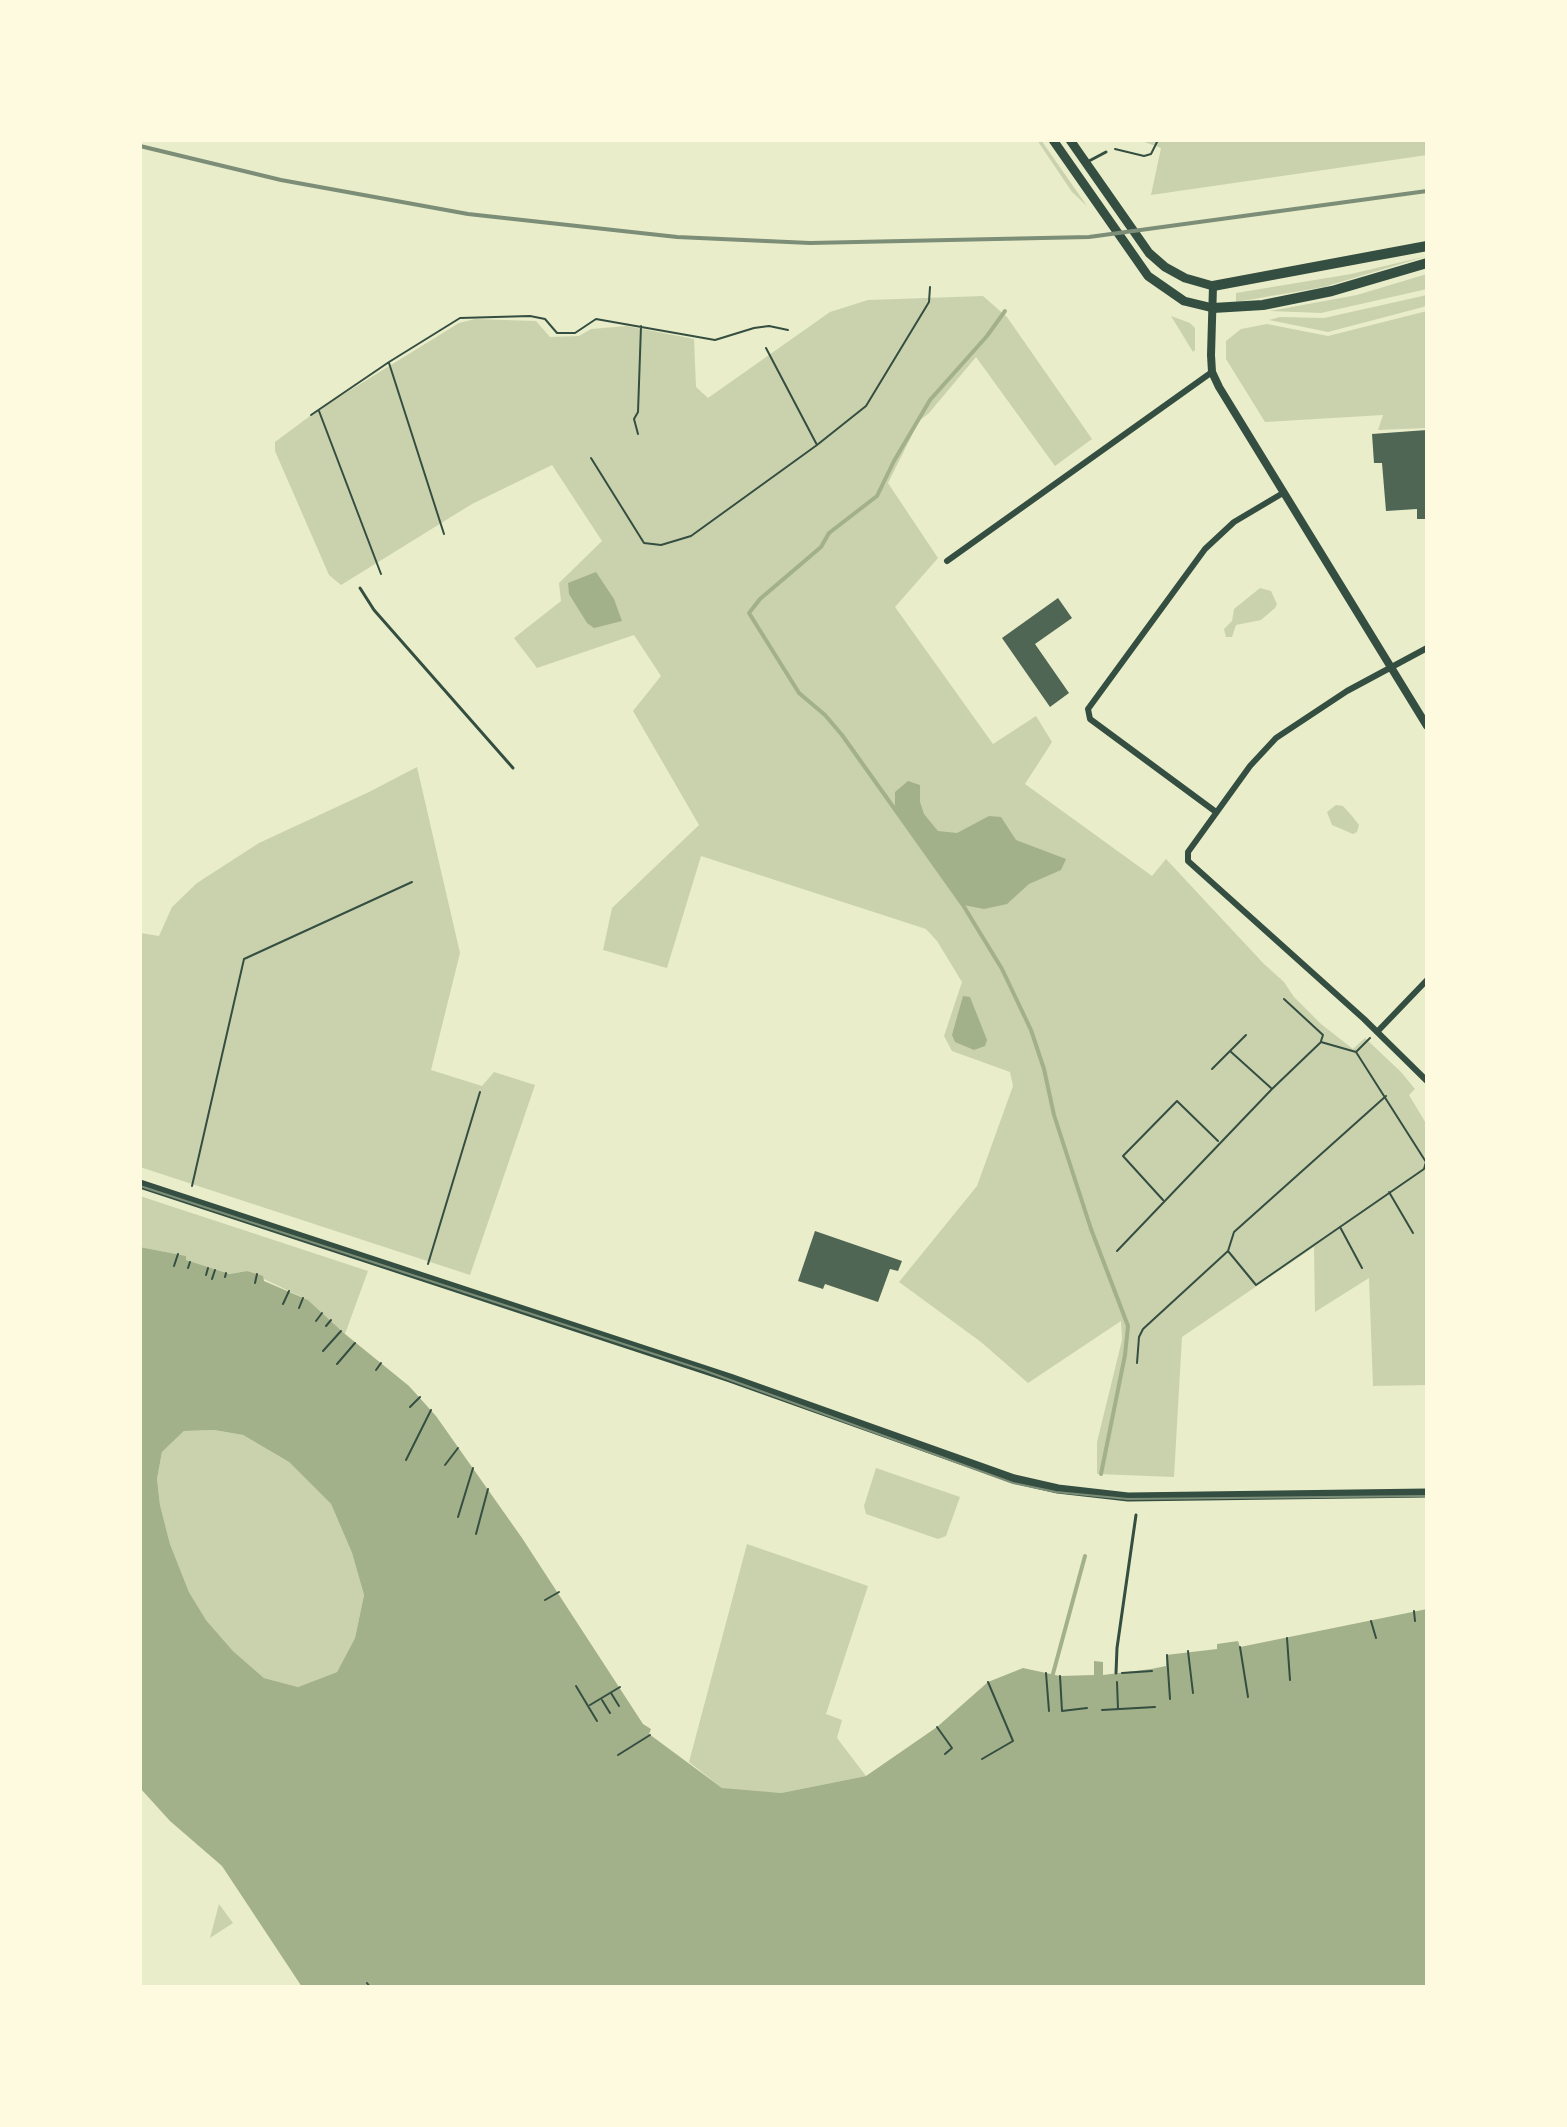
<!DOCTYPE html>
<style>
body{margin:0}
#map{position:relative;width:1567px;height:2127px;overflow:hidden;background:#e9edc9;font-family:Karla,sans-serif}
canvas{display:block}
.frame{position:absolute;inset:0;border:142px solid #fefae0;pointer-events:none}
</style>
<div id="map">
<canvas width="1567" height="2127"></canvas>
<div class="frame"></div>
</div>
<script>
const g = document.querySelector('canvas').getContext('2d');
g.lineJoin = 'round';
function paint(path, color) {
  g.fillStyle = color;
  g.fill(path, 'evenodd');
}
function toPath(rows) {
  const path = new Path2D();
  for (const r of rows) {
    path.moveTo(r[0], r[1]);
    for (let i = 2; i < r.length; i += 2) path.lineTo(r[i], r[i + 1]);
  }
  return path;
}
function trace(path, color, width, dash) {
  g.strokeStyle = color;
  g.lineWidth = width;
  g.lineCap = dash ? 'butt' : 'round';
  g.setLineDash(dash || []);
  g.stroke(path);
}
paint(toPath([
 [1037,140,1041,140,1087,206,1072,192],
 [1139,140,1427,140,1427,155,1151,195,1161,148],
 [1427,256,1324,287,1236,302,1236,293,1351,274],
 [1427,274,1427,289,1321,313,1270,311,1357,295],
 [1427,295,1427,306,1328,332,1269,320,1280,317,1324,318],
 [983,296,1007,317,1092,439,1055,466,976,357,929,413,919,421,888,483,938,558,895,607,993,744,1036,716,1052,742,1025,784,1152,876,1166,859,1264,964,1284,982,1294,997,1321,1024,1353,1049,1365,1038,1401,1072,1415,1089,1409,1095,1427,1125,1427,1385,1373,1386,1369,1278,1315,1312,1314,1247,1182,1337,1174,1477,1097,1474,1097,1442,1122,1340,1121,1321,1028,1383,981,1342,899,1282,977,1186,1013,1086,1010,1072,952,1051,944,1036,962,982,937,941,926,929,701,856,667,968,603,950,612,908,699,825,633,711,661,676,634,635,537,668,514,638,561,601,559,583,602,541,552,465,472,504,341,585,329,575,275,451,275,442,318,410,459,323,475,319,536,321,550,337,579,336,591,329,627,326,694,339,696,387,708,398,830,312,868,300],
 [1427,311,1427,428,1378,430,1383,415,1265,422,1226,359,1226,341,1241,329,1267,324,1328,336],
 [1171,316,1190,323,1195,328,1195,350,1193,352],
 [1260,588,1271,591,1277,604,1275,608,1261,620,1236,625,1232,637,1226,637,1224,629,1232,621,1234,609],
 [417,767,460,953,431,1070,482,1086,494,1072,535,1085,470,1275,140,1167,140,933,159,936,172,907,197,883,259,843,369,792],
 [1336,805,1343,806,1352,816,1359,825,1357,832,1353,834,1332,825,1327,812],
 [140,1196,368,1271,345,1334,308,1300,247,1271,231,1274,185,1260,185,1256,140,1247],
 [214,1430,243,1435,289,1462,331,1504,352,1553,364,1595,355,1638,337,1672,298,1687,264,1678,233,1651,206,1620,189,1592,170,1544,160,1505,157,1479,162,1452,184,1431],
 [876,1468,960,1497,946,1536,938,1539,866,1514,864,1506],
 [747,1544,868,1586,826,1714,842,1720,837,1738,866,1776,781,1793,745,1792,722,1788,689,1762],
 [219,1904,233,1923,210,1938]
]), '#cad2ad');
paint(toPath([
 [596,572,614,599,622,621,594,628,587,623,569,594,568,583],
 [908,781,920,785,920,802,924,814,938,831,957,833,989,816,1001,817,1016,840,1066,859,1061,870,1029,884,1007,904,984,909,963,905,895,810,895,792],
 [963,996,970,997,987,1040,985,1046,974,1050,955,1042,952,1035],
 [140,1247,186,1256,186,1260,230,1274,247,1271,263,1276,264,1281,308,1300,345,1334,409,1386,436,1416,522,1538,643,1724,651,1729,649,1734,722,1788,781,1793,866,1776,937,1727,988,1682,1023,1668,1060,1676,1094,1675,1094,1661,1103,1662,1103,1675,1151,1669,1166,1666,1166,1655,1217,1649,1217,1644,1238,1641,1240,1647,1427,1609,1427,1987,302,1987,222,1866,170,1821,140,1788],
 [214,1430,243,1435,289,1462,331,1504,352,1553,364,1595,355,1638,337,1672,298,1687,264,1678,233,1651,206,1620,189,1592,170,1544,160,1505,157,1479,162,1452,184,1431]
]), '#a3b18a');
trace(toPath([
 [1005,311,987,336,930,400,894,461,877,496,829,533,821,547,760,599,749,613,799,693,825,715,842,735,963,905,1002,969,1031,1030,1044,1069,1054,1115,1091,1229,1128,1326,1125,1355,1101,1474],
 [1051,1681,1085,1556]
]), '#a3b18a', 4);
paint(toPath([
 [1427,430,1427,519,1417,519,1417,509,1386,511,1382,463,1374,463,1372,434],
 [1058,598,1072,618,1035,644,1069,693,1050,707,1002,638],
 [815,1231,902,1261,898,1271,890,1269,878,1302,825,1284,823,1289,798,1281]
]), '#4f6655');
trace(toPath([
 [1115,149,1144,156,1151,154,1158,140],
 [766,348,817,445],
 [389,363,444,534],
 [319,411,381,574],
 [311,415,389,362,460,318,530,316,545,319,557,333,575,333,596,319,715,340,754,328,769,326,788,330],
 [638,434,634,419,638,412,641,326],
 [591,458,644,543,661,545,691,536,817,445,866,406,929,302,930,287],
 [1284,999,1323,1035,1321,1041],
 [1230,1051,1271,1088],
 [1212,1069,1246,1035],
 [192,1186,244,959,412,882],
 [1389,1192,1413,1233],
 [1163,1200,1123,1156,1177,1101,1218,1141],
 [1340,1227,1362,1268],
 [1117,1251,1272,1089,1321,1042,1356,1052,1370,1038],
 [1228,1251,1256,1285,1424,1169,1426,1162,1356,1052],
 [428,1264,480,1092],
 [174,1266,178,1254],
 [188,1268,190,1262],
 [206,1275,208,1268],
 [225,1277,226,1273],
 [212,1279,215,1270],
 [255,1283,257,1274],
 [283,1304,289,1291],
 [299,1308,303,1298],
 [316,1321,322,1313],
 [326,1326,331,1320],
 [323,1351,341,1331],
 [1137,1363,1139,1337,1143,1329,1228,1251,1234,1232,1386,1096],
 [337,1364,355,1343],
 [376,1370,381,1363],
 [410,1407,420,1397],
 [406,1460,431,1410],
 [445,1465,458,1448],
 [458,1517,473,1468],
 [476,1534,488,1489],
 [545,1600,559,1592],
 [1414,1611,1415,1621],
 [1371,1621,1376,1638],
 [1287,1638,1290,1680],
 [1240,1647,1248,1697],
 [1188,1651,1193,1693],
 [1167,1655,1170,1699],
 [1046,1673,1049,1711],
 [1122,1673,1152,1671],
 [1060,1676,1062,1711,1087,1708],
 [1117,1682,1118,1709],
 [576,1686,597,1721],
 [611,1693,619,1706],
 [602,1700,610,1713],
 [590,1705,620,1687],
 [1102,1710,1155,1707],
 [937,1727,952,1748,945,1754],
 [618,1755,650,1735],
 [982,1759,1013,1741,988,1682],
 [367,1983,370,1987]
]), '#344e41', 2);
trace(toPath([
 [1089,161,1106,152],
 [360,588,374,610,513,768],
 [1116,1673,1117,1648,1136,1515]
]), '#344e41', 3);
trace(toPath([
 [947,561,1212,372],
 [1427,648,1347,691,1276,738,1250,766,1188,852,1188,861,1364,1019,1427,1081],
 [1216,812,1090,719,1088,709,1205,549,1234,522,1283,493],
 [1377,1032,1427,980]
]), '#344e41', 6);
trace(toPath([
 [1213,286,1211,355,1212,372,1219,387,1427,726]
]), '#344e41', 8);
trace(toPath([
 [1053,140,1148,276,1184,301,1213,308],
 [1070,140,1149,253,1165,267,1185,278,1213,286],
 [140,1184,730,1378,1014,1479,1058,1489,1128,1497,1427,1493]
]), '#344e41', 9);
trace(toPath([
 [1213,286,1427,246],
 [1213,308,1263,305,1332,291,1427,263]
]), '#344e41', 10);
trace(toPath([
 [140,1186,703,1370,1013,1483,1056,1492,1128,1499,1427,1496]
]), '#7c8e77', 2);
trace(toPath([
 [140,146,281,180,468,214,677,237,810,243,1089,237,1427,191]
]), '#7c8e77', 4);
</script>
